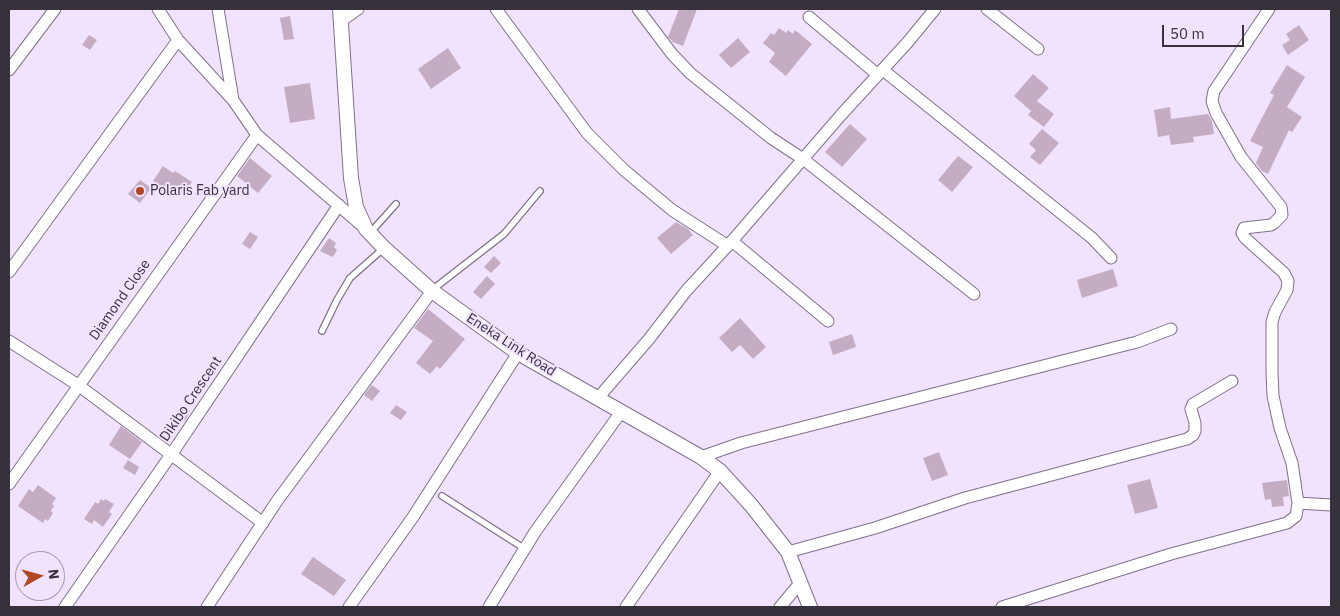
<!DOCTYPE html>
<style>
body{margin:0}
#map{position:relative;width:1340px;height:616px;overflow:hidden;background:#f1e2fe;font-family:"IBM Plex Sans",sans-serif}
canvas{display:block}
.frame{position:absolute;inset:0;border:10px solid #37313c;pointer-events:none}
.north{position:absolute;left:15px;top:551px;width:50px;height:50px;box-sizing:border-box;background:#f1e2fe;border:1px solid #a79bb0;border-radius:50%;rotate:83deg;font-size:14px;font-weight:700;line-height:20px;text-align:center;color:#37313c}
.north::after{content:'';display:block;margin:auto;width:18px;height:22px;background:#b04922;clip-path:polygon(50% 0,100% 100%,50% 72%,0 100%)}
.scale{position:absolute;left:1162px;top:25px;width:82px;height:22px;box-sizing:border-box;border:2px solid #37313c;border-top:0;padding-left:6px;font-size:15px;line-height:18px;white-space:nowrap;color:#37313c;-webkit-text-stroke:4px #f1e2fe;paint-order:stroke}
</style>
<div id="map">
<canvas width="1340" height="616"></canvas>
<div class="frame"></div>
<div class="north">N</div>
<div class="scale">50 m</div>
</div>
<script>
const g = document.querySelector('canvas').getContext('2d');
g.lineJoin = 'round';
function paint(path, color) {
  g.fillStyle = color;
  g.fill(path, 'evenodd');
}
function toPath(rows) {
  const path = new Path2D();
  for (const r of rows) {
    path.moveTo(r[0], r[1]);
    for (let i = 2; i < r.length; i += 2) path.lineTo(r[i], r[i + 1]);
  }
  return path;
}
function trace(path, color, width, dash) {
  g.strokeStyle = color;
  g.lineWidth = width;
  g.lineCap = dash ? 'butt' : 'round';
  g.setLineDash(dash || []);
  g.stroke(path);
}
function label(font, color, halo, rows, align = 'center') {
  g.font = font + ' "IBM Plex Sans",sans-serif';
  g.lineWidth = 4;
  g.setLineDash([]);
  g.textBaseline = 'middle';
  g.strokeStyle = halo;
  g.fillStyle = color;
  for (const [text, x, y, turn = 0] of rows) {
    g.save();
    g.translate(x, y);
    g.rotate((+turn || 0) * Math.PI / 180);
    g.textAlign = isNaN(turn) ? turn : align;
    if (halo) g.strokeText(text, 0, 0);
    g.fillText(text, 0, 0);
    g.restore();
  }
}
paint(toPath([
 [679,9,697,9,683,46,673,42,668,37],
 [290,16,294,39,284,40,280,18],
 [1299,25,1309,40,1288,55,1282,45,1290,40,1286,34],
 [779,28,786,33,788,30,793,34,795,30,812,44,786,76,769,62,775,53,763,43,771,33,774,35],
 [89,35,97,40,90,50,82,45],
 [738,38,750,52,731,68,719,55],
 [448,48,461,68,431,89,418,69],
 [1287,65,1305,77,1287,107,1302,117,1292,132,1289,130,1268,174,1262,171,1256,163,1263,147,1250,141,1274,95,1270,93],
 [1033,74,1049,88,1037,101,1054,114,1044,127,1028,115,1031,111,1014,96],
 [310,83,315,119,290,123,284,87],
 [1170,107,1171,119,1208,114,1212,121,1214,134,1193,137,1194,142,1171,145,1169,135,1158,137,1154,110],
 [850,124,867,139,842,167,825,152],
 [1042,129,1059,143,1040,165,1030,157,1036,150,1029,144],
 [958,156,973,167,952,192,938,180],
 [250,158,272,176,258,193,237,176],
 [163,166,173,173,175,171,192,182,185,193,181,191,178,197,153,181],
 [140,180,151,188,140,203,128,194],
 [676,222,688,229,693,235,671,254,657,238],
 [250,232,258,237,250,249,242,244],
 [329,238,336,243,334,247,337,250,333,257,320,251],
 [494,256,501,263,491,273,484,267],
 [1113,269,1118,286,1082,298,1077,280],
 [487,276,495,284,481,299,473,292],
 [428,309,465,339,440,369,437,366,430,374,416,363,433,341,414,328],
 [740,318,766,347,753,359,740,345,732,352,719,338],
 [852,334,856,347,833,355,829,342],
 [372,385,380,391,372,401,364,395],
 [396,405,407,412,401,420,390,413],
 [183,407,190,411,185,421,177,416],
 [121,426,142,442,130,459,109,445],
 [939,452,948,475,932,481,923,458],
 [128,460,139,467,135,475,123,468],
 [1150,479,1158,508,1135,514,1127,485],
 [1287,480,1289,496,1283,497,1284,506,1272,507,1271,499,1265,500,1262,483],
 [38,485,56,498,52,504,54,506,51,511,53,513,48,521,45,519,43,523,18,506,29,489,33,492],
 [101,499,104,501,105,499,114,504,109,512,112,514,103,527,94,520,92,524,84,519,95,502,98,504],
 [313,557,346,580,334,596,301,574]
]), '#c4adc3');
const service = toPath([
 [370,233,396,204],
 [432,290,504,234,540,191],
 [322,331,337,300,350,278,384,248],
 [442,496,525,549]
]);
const minor = toPath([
 [158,9,178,40,233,100,257,135,365,228],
 [218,9,233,100],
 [496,9,587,133,624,170,672,210,728,246],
 [638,9,672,54,690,73,771,138,803,159,974,294],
 [987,9,1038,49],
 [809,17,878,75],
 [341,21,358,9],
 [9,70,55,9],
 [883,70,1092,238,1111,258],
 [732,241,828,321],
 [9,272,178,40],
 [9,341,78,385,263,523],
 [598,398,649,339,686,291,732,241,841,115,907,43,935,9],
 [701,457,741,443,1137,342,1171,329],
 [9,484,257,135],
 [1298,503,1331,505],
 [788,552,875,528,965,498,1187,439,1193,435,1195,431,1195,423,1191,409,1193,404,1232,381],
 [65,607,175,449,339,205],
 [207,607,277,501,432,291],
 [349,607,413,517,518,353],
 [489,607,535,532,621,412],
 [626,607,720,471],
 [780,607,801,582],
 [1002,607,1171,554,1287,523,1296,516,1298,503,1292,463,1280,428,1273,396,1272,372,1272,322,1275,312,1287,290,1288,281,1284,273,1245,238,1242,233,1244,228,1271,225,1274,223,1282,215,1281,207,1241,157,1216,113,1212,101,1214,91,1269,9]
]);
const tertiary = toPath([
 [340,9,351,178,356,207,366,229,384,248,432,291,518,353,701,457,720,471,751,505,788,552,810,607]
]);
trace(service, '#7e7189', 8);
trace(minor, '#7e7189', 13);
trace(tertiary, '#7e7189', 16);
trace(service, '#fff', 5.5);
trace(minor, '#fff', 11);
trace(tertiary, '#fff', 14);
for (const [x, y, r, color] of [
 [140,191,5,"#b04922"]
]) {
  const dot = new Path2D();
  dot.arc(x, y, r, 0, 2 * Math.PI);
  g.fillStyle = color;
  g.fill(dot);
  trace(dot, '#f1e2fe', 2);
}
label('14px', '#37313c', '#f1e2fe', [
 ["Polaris Fab yard",150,191]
], 'left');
label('14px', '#37313c', '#f1e2fe', [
 ["Diamond Close",120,300,-55],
 ["Eneka Link Road",511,345,33],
 ["Dikibo Crescent",191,399,-56]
]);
</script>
